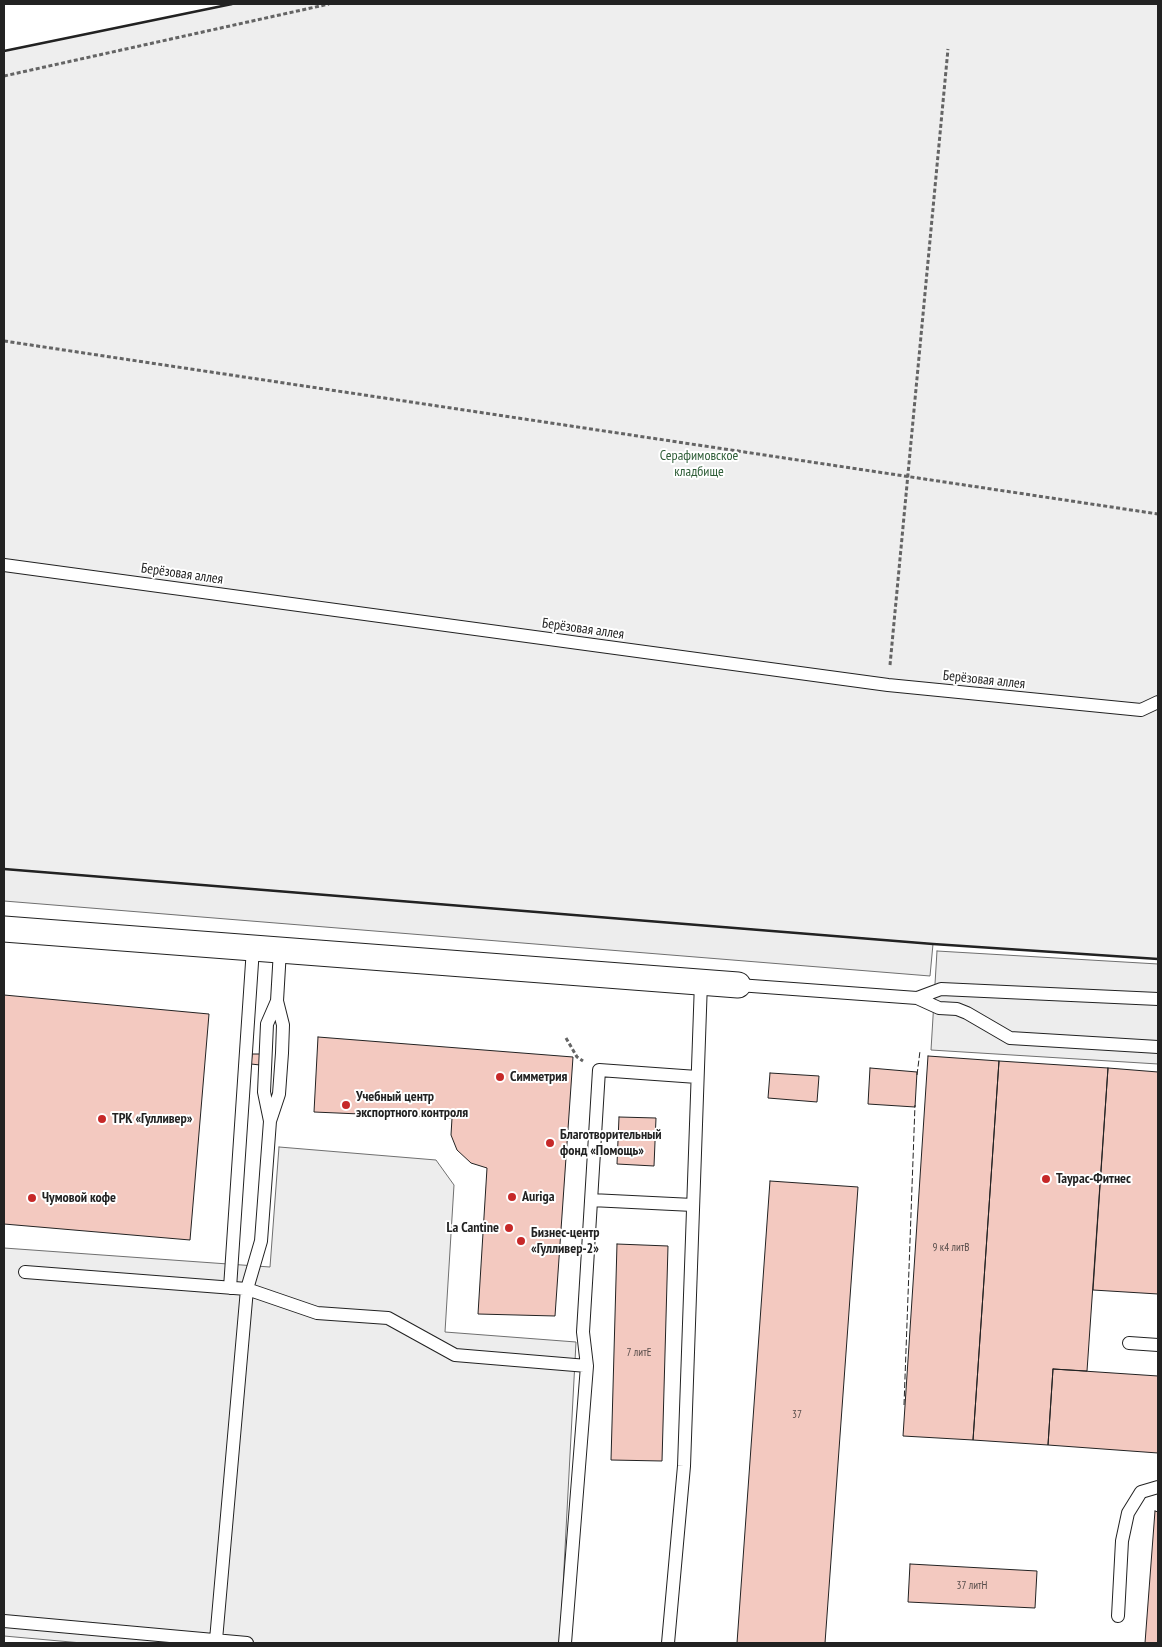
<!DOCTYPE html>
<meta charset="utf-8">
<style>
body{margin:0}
#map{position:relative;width:1162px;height:1647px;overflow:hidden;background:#fff;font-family:"PT Sans Narrow",sans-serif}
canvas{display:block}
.frame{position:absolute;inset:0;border:5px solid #222;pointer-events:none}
</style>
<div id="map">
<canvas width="1162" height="1647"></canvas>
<div class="frame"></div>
</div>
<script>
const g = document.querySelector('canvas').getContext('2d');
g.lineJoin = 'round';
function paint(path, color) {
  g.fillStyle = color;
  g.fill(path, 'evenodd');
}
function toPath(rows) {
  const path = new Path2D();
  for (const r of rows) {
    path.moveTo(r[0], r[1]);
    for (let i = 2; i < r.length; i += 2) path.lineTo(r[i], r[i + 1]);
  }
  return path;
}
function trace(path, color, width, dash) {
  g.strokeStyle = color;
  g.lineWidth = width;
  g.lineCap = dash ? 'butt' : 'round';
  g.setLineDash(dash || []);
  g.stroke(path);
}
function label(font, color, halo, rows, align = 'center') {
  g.font = font + ' "PT Sans Narrow",sans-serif';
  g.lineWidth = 4;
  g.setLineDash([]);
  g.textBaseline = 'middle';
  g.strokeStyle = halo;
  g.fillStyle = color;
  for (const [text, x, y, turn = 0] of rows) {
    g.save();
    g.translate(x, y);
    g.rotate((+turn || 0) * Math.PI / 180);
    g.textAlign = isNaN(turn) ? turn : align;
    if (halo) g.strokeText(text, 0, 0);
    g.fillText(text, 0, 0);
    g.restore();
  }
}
const green = toPath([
 [232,4,1158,4,1158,959,933,944,4,869,4,51,232,4]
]);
paint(green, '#eee');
trace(green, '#6f6f6f', 1);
const parking = toPath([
 [4,869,933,944,930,976,4,901,4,869],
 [937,951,1158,964,1158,1064,931,1050,937,951],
 [279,1147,436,1160,454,1185,445,1332,576,1342,560,1643,82,1643,4,1636,4,1248,270,1267,279,1147]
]);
paint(parking, '#ededed');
trace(parking, '#6f6f6f', 1);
const building = toPath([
 [4,995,209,1014,190,1240,4,1224,4,995],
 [318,1037,573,1057,555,1316,478,1314,487,1168,471,1163,457,1150,451,1135,452,1118,314,1112,318,1037],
 [252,1054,260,1054,260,1065,251,1064,252,1054],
 [928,1056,999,1061,973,1440,903,1436,928,1056],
 [999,1061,1108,1068,1087,1371,1053,1369,1048,1445,973,1440,999,1061],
 [870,1068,917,1072,915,1107,868,1104,870,1068],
 [1108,1068,1158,1072,1158,1294,1093,1290,1108,1068],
 [770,1073,819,1076,817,1102,768,1098,770,1073],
 [619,1117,656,1118,654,1166,617,1164,619,1117],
 [770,1181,858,1187,825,1643,737,1643,770,1181],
 [617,1244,668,1246,662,1461,611,1460,617,1244],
 [1053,1369,1158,1376,1158,1453,1048,1445,1053,1369],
 [1155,1511,1158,1512,1158,1643,1145,1643,1155,1511],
 [910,1564,1037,1571,1035,1608,908,1602,910,1564]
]);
paint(building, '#f3c9c0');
trace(building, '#222', 1);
const lane = toPath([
 [4,565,888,685,1141,710,1158,702],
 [738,985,917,998,939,1008,957,1009,967,1013,1010,1038,1158,1047],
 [917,998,941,989,1158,999],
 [270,1121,279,1094,282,1053,283,1025,277,1001],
 [591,1200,693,1205],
 [25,1272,247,1289,317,1313,388,1318,455,1355,587,1366],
 [230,1288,253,948],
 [1129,1343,1158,1345],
 [1118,1616,1122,1541,1128,1513,1141,1492,1158,1487],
 [4,1621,247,1643],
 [216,1640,247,1289,261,1241,270,1121,264,1092,267,1024,277,1001,280,950],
 [565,1643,587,1366,583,1332,599,1070,697,1077],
 [668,1643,684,1466,701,982]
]);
const street = toPath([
 [4,929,738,985]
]);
trace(lane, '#222', 14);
trace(street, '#222', 27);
trace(toPath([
 [4,76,329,4],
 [4,341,1158,514],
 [890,665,948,49],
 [566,1038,577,1057,583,1061]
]), '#646464', 3, [4, 2.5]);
trace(lane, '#fff', 12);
trace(street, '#fff', 25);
trace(toPath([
 [917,1075,920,1051],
 [904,1405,915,1105]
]), '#222', 1, [6, 2.5]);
trace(toPath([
 [4,51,232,4],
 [4,869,933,944,1158,959]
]), '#222', 2.5);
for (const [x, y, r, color] of [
 [500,1077,5,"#c62828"],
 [346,1105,5,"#c62828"],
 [102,1119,5,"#c62828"],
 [550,1143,5,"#c62828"],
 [1046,1179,5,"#c62828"],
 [512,1197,5,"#c62828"],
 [32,1198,5,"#c62828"],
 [509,1228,5,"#c62828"],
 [521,1241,5,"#c62828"]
]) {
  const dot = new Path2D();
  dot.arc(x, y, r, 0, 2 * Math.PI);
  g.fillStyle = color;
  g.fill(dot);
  trace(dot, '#fff', 2);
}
label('11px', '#564c4a', null, [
 ["9 к4 литВ",951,1248],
 ["7 литЕ",639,1353],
 ["37",797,1415],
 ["37 литН",972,1586]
]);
label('14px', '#2f5e38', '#fff', [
 ["Серафимовское",699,456],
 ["кладбище",699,472]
]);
label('14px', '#222', '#fff', [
 ["Берёзовая аллея",182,574,8],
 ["Берёзовая аллея",583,629,8],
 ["Берёзовая аллея",984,680,6]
]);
label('bold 14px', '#222', '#fff', [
 ["Симметрия",510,1077],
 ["Учебный центр",356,1097],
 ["экспортного контроля",356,1113],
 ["ТРК «Гулливер»",112,1119],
 ["Благотворительный",560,1135],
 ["фонд «Помощь»",560,1151],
 ["Таурас-Фитнес",1056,1179],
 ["Auriga",522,1197],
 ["Чумовой кофе",42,1198],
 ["La Cantine",499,1228,"right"],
 ["Бизнес-центр",531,1233],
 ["«Гулливер-2»",531,1249]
], 'left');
</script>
